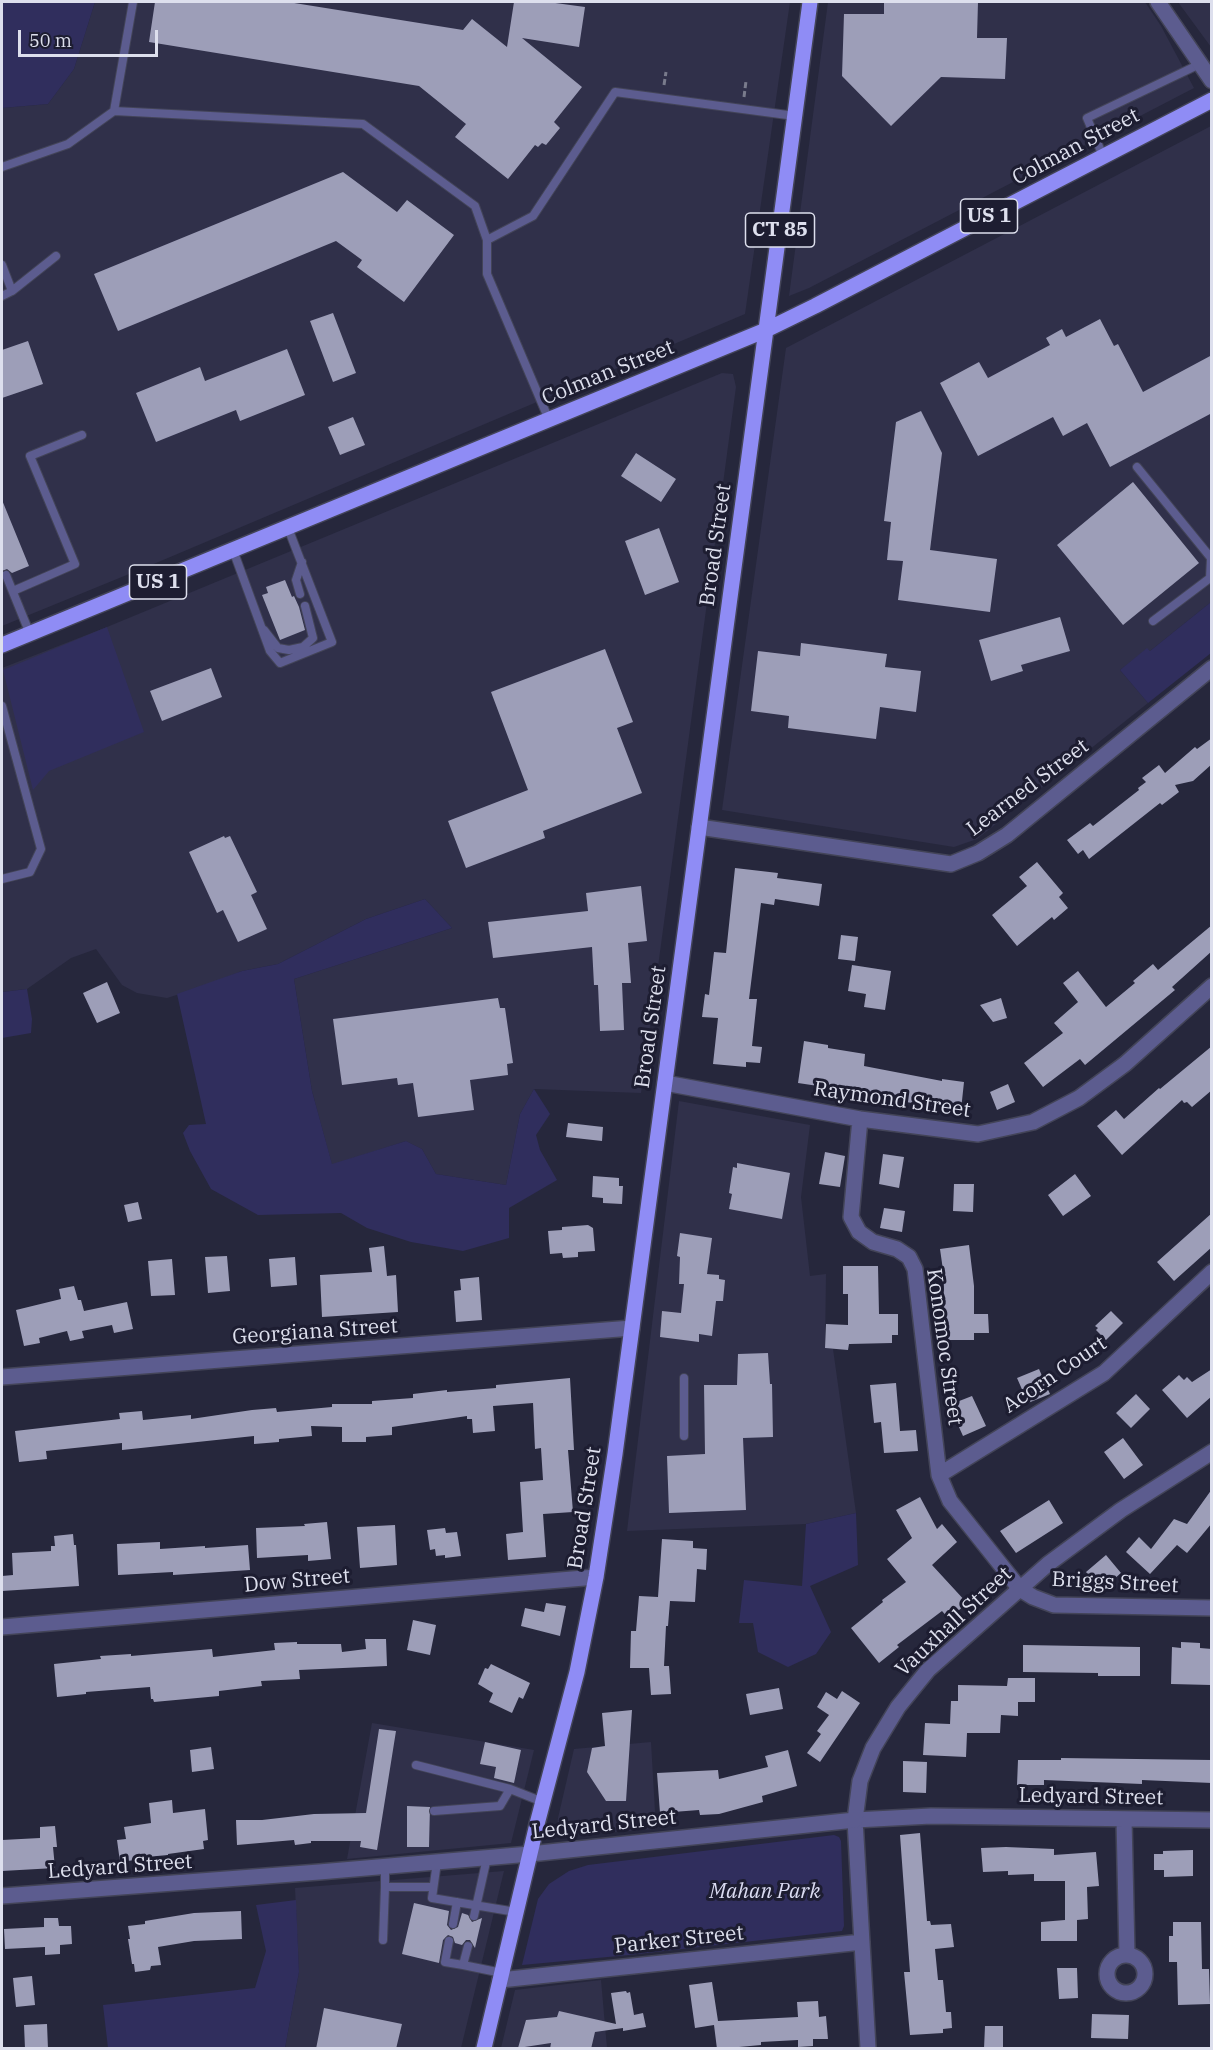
<!DOCTYPE html>
<style>
body{margin:0}
#map{position:relative;width:1213px;height:2050px;overflow:hidden;background:#26273c;font-family:"IBM Plex Serif",serif}
canvas{display:block}
.frame{position:absolute;inset:0;border:3px solid #dddfed;pointer-events:none}
.scale{position:absolute;left:18px;top:30px;width:140px;height:27px;box-sizing:border-box;border:3px solid #dddfed;border-top:0;padding-left:8px;font-size:18px;line-height:21px;white-space:nowrap;color:#dddfed;-webkit-text-stroke:4px #1d1d31;paint-order:stroke}
</style>
<div id="map">
<canvas width="1213" height="2050"></canvas>
<div class="frame"></div>
<div class="scale">50 m</div>
</div>
<script>
const g = document.querySelector('canvas').getContext('2d');
g.lineJoin = 'round';
function paint(path, color) {
  g.fillStyle = color;
  g.fill(path, 'evenodd');
}
function toPath(rows) {
  const path = new Path2D();
  for (const r of rows) {
    if (r.length === 3) {
      path.moveTo(r[0] + r[2], r[1]);
      path.arc(r[0], r[1], r[2], 0, 2 * Math.PI);
      continue;
    }
    path.moveTo(r[0], r[1]);
    for (let i = 2; i < r.length; i += 2) path.lineTo(r[i], r[i + 1]);
  }
  return path;
}
function trace(path, color, width, dash) {
  g.strokeStyle = color;
  g.lineWidth = width;
  g.lineCap = dash ? 'butt' : 'round';
  g.setLineDash(dash || []);
  g.stroke(path);
}
function label(font, color, halo, rows, align = 'center') {
  g.font = font + ' "IBM Plex Serif",serif';
  g.lineWidth = 6;
  g.setLineDash([]);
  g.textBaseline = 'middle';
  g.strokeStyle = halo;
  g.fillStyle = color;
  for (const [text, x, y, turn = 0] of rows) {
    g.save();
    g.translate(x, y);
    g.rotate((+turn || 0) * Math.PI / 180);
    g.textAlign = isNaN(turn) ? turn : align;
    if (halo) g.strokeText(text, 0, 0);
    g.fillText(text, 0, 0);
    g.restore();
  }
}
paint(toPath([
 [95,2,790,2,745,314,156,563,2,626,2,108,48,104,74,69],
 [828,2,1145,2,1161,26,1194,88,809,288,789,296],
 [1178,2,1211,2,1211,47],
 [1211,126,1211,602,1150,651,1147,649,1120,670,1148,703,977,839,954,847,722,810,786,348],
 [722,373,733,374,736,387,641,1093,534,1089,520,1114,506,1185,436,1174,422,1149,406,1141,332,1165,312,1091,294,979,452,928,425,899,366,919,278,964,242,971,205,986,167,998,137,993,122,985,96,949,71,958,27,989,2,992,2,668,107,627],
 [679,1101,810,1125,801,1197,810,1276,826,1274,825,1348,833,1349,856,1513,806,1524,627,1531],
 [372,1723,534,1750,511,1843,347,1859],
 [651,1742,656,1829,556,1836,558,1818,574,1749],
 [504,1871,461,2048,285,2048,299,1972,295,1888],
 [601,1980,607,2048,501,2048,515,1990]
]), '#30304a');
paint(toPath([
 [2,2,95,2,74,69,48,104,2,108],
 [1211,602,1211,653,1148,703,1120,670,1147,648,1150,651],
 [107,627,144,732,49,771,33,790,3,670],
 [425,899,452,928,294,979,312,1091,332,1164,406,1141,422,1149,436,1174,506,1185,520,1114,534,1089,550,1114,536,1135,540,1150,557,1180,509,1208,509,1238,463,1251,411,1242,367,1228,341,1213,258,1215,211,1189,190,1151,183,1133,189,1125,206,1124,177,994,242,971,278,964,366,919],
 [27,989,32,1019,31,1033,2,1038,2,992],
 [856,1513,858,1565,810,1586,831,1632,816,1654,788,1667,758,1652,753,1623,739,1623,744,1580,802,1586,806,1524],
 [834,1835,839,1837,841,1841,844,1926,842,1931,629,1955,522,1965,538,1899,549,1884,569,1871,588,1865],
 [296,1900,299,1972,285,2048,108,2048,103,2005,255,1988,266,1951,256,1905]
]), '#302e5d');
paint(toPath([
 [155,2,288,2,463,30,472,19,507,47,514,2,548,2,585,7,579,47,522,38,582,87,554,122,560,128,546,145,542,143,538,147,535,145,508,179,455,137,466,124,419,86,149,42],
 [884,2,978,2,977,38,1007,38,1005,79,941,77,891,126,842,76,844,14,884,14],
 [343,172,397,212,407,200,454,235,404,302,357,267,362,260,336,241,118,331,94,274],
 [333,313,356,373,333,382,310,321],
 [1100,319,1114,346,1118,344,1143,392,1212,355,1212,413,1110,467,1087,423,1063,436,1053,417,978,456,940,383,979,362,988,378,1050,345,1046,338,1062,329,1066,337],
 [28,341,43,384,2,398,2,350],
 [287,349,305,395,240,421,236,410,156,442,136,393,200,367,205,381],
 [921,411,942,453,930,550,997,559,990,612,898,600,903,561,887,560,891,522,884,521,896,422],
 [353,417,365,445,340,455,328,427],
 [636,453,676,479,661,502,621,476],
 [1133,482,1199,563,1123,625,1057,545],
 [2,500,29,566,12,573,7,569,2,571],
 [659,528,679,582,645,595,625,541],
 [285,580,292,597,294,596,299,607,305,630,280,640,262,595,268,593,266,587],
 [1060,617,1070,651,1021,665,1023,671,991,681,979,640],
 [801,643,887,654,885,667,921,671,916,712,880,707,876,739,788,728,789,716,751,711,758,651,800,656],
 [605,649,633,722,617,728,642,793,543,831,545,838,466,868,448,821,528,790,491,692],
 [211,668,222,697,162,721,150,691],
 [1212,738,1212,764,1193,781,1175,785,1179,792,1162,805,1160,803,1089,859,1083,850,1078,854,1067,840,1090,823,1093,826,1139,790,1138,788,1146,782,1142,778,1159,765,1165,773,1195,747,1197,749],
 [224,836,225,838,230,836,257,892,251,895,267,929,238,942,223,910,217,913,189,852],
 [1037,862,1063,893,1059,897,1068,908,1054,920,1052,917,1017,946,992,915,1027,886,1019,877],
 [735,868,778,873,777,878,822,884,819,906,775,899,774,905,761,903,749,999,757,999,752,1046,762,1047,760,1063,746,1062,746,1067,713,1064,718,1018,702,1017,705,994,709,995,714,952,726,953],
 [641,886,647,941,628,943,631,983,622,983,624,1030,600,1031,598,985,594,985,592,947,493,958,488,922,588,911,586,893],
 [1212,925,1212,951,1172,987,1175,990,1085,1065,1080,1059,1043,1087,1024,1063,1063,1033,1054,1023,1078,1002,1063,983,1078,971,1106,1007,1135,983,1133,981,1153,964,1158,970],
 [841,935,858,937,855,961,838,959],
 [852,965,891,971,885,1010,864,1007,866,994,848,991],
 [107,982,120,1013,97,1023,83,993],
 [498,998,500,1008,505,1008,513,1063,507,1064,508,1075,470,1080,474,1110,418,1117,413,1083,398,1085,397,1078,342,1085,333,1019],
 [1001,998,1007,1018,993,1022,980,1005],
 [804,1041,828,1045,828,1048,865,1054,864,1066,942,1081,942,1079,964,1082,961,1110,892,1100,872,1097,872,1094,798,1083],
 [1212,1046,1212,1090,1192,1107,1187,1102,1184,1103,1182,1100,1122,1155,1097,1126,1116,1110,1124,1119,1159,1088,1160,1089],
 [1008,1084,1015,1102,997,1110,990,1092],
 [568,1123,603,1127,602,1141,566,1137],
 [825,1152,845,1156,840,1187,819,1184],
 [883,1154,904,1157,899,1188,879,1184],
 [737,1163,790,1173,782,1219,729,1209,732,1194,729,1193,733,1167,737,1168],
 [1075,1174,1091,1196,1063,1216,1048,1195],
 [593,1176,619,1178,619,1186,623,1186,622,1204,603,1203,603,1198,592,1197],
 [954,1184,974,1184,973,1212,953,1211],
 [138,1202,142,1219,128,1222,124,1205],
 [884,1208,905,1211,902,1232,880,1228],
 [1212,1213,1212,1247,1174,1281,1157,1262],
 [588,1225,593,1228,595,1251,578,1252,578,1257,563,1258,562,1253,550,1254,548,1231,562,1230,562,1227],
 [680,1233,712,1238,707,1274,719,1275,719,1279,725,1280,723,1301,716,1301,712,1336,699,1334,699,1342,660,1337,662,1311,681,1313,684,1284,679,1284,680,1257,677,1256],
 [969,1245,974,1286,974,1314,988,1314,989,1333,974,1333,974,1340,948,1340,948,1337,943,1336,944,1277,940,1249],
 [384,1246,387,1276,396,1275,398,1312,322,1317,320,1275,372,1272,369,1248],
 [227,1256,230,1291,208,1293,205,1257],
 [295,1257,297,1285,271,1287,269,1259],
 [172,1259,175,1295,151,1296,148,1261],
 [843,1266,878,1266,879,1314,898,1314,898,1335,892,1335,892,1343,849,1344,848,1350,825,1348,826,1324,848,1325,848,1294,843,1294],
 [479,1277,482,1320,456,1322,454,1291,461,1290,460,1279],
 [74,1286,78,1300,81,1300,84,1311,127,1302,133,1329,114,1333,112,1325,82,1331,84,1338,70,1341,67,1331,39,1338,40,1343,24,1346,16,1310,61,1299,59,1289],
 [1111,1311,1123,1323,1106,1340,1096,1330,1098,1328,1095,1326],
 [768,1353,770,1384,772,1384,773,1437,743,1438,746,1510,669,1513,667,1456,705,1454,704,1385,737,1385,738,1354],
 [1039,1369,1050,1394,1028,1403,1017,1378],
 [1212,1369,1212,1396,1187,1418,1162,1390,1179,1375,1184,1380,1187,1377,1192,1382],
 [570,1378,574,1450,568,1450,573,1512,543,1514,546,1557,508,1560,506,1534,523,1532,520,1482,543,1480,541,1448,535,1449,533,1403,493,1406,495,1431,473,1433,472,1419,467,1419,467,1416,392,1427,392,1435,366,1437,366,1442,342,1442,342,1427,311,1426,312,1436,279,1439,279,1442,254,1444,254,1436,122,1450,122,1443,46,1451,47,1459,19,1462,15,1431,120,1419,119,1413,142,1411,143,1420,191,1415,191,1419,252,1410,276,1408,277,1412,332,1407,332,1404,372,1404,372,1401,413,1398,413,1394,447,1390,447,1392,496,1388,496,1385],
 [896,1383,900,1431,916,1430,918,1451,884,1453,881,1422,874,1423,870,1385],
 [1136,1394,1150,1409,1131,1428,1116,1413],
 [972,1396,986,1426,963,1436,949,1405],
 [1123,1438,1143,1465,1124,1479,1104,1452],
 [1212,1489,1212,1523,1187,1553,1177,1545,1150,1574,1126,1552,1139,1537,1151,1549,1174,1519,1187,1524],
 [920,1497,937,1529,942,1524,957,1542,932,1565,967,1603,949,1619,942,1611,897,1645,899,1647,879,1663,851,1628,883,1602,882,1600,906,1582,887,1559,912,1538,896,1510],
 [1049,1500,1063,1523,1016,1553,1000,1531],
 [327,1522,331,1559,308,1561,308,1555,257,1558,256,1528,305,1526,304,1524],
 [395,1525,397,1565,360,1568,357,1527],
 [445,1528,446,1533,457,1532,461,1556,445,1558,445,1555,436,1556,435,1549,430,1550,427,1530],
 [73,1534,74,1545,76,1545,79,1586,2,1591,2,1576,13,1575,12,1553,51,1551,51,1546,55,1546,54,1536],
 [662,1539,693,1541,693,1548,707,1549,706,1570,697,1569,695,1602,670,1601,668,1626,666,1626,664,1666,669,1666,671,1694,651,1695,649,1668,630,1668,631,1631,636,1631,639,1596,658,1597],
 [160,1542,160,1549,205,1546,205,1548,248,1545,250,1570,173,1575,173,1572,118,1575,117,1544],
 [1106,1555,1121,1573,1101,1590,1086,1572],
 [546,1603,566,1606,560,1636,521,1626,525,1608,544,1612],
 [413,1620,436,1625,430,1655,407,1650],
 [365,1639,386,1639,387,1666,299,1670,300,1679,261,1681,262,1686,219,1691,219,1696,154,1702,153,1699,151,1699,150,1687,86,1692,86,1694,57,1697,54,1664,101,1659,100,1656,131,1654,131,1656,212,1649,213,1657,275,1650,274,1643,297,1642,297,1644,341,1644,342,1652,366,1649],
 [1181,1642,1200,1643,1200,1648,1212,1649,1211,1685,1171,1684,1172,1647,1181,1648],
 [1023,1645,1140,1647,1140,1676,1098,1676,1098,1673,1023,1672],
 [491,1664,530,1683,523,1699,519,1697,512,1713,489,1702,493,1693,478,1684,485,1668,488,1669],
 [1008,1678,1035,1678,1035,1702,1018,1702,1018,1716,1001,1715,1000,1733,967,1733,966,1757,923,1755,925,1723,950,1724,951,1701,958,1701,958,1685,1007,1686],
 [779,1688,783,1709,750,1715,746,1694],
 [842,1691,860,1703,820,1762,807,1753,821,1734,817,1731,829,1715,817,1707,826,1692,837,1699],
 [632,1710,626,1801,606,1801,587,1772,592,1748,605,1746,602,1713],
 [379,1729,396,1731,377,1850,360,1847,361,1841,311,1841,311,1843,295,1845,294,1840,237,1845,236,1820,262,1820,314,1814,366,1813],
 [485,1742,521,1750,514,1783,494,1778,496,1767,480,1764],
 [211,1747,214,1769,192,1772,190,1750],
 [788,1750,797,1786,762,1796,763,1802,719,1814,700,1815,699,1810,660,1813,657,1773,718,1770,719,1779,768,1767,765,1756],
 [1061,1758,1212,1760,1212,1783,1142,1780,1142,1784,1044,1780,1044,1785,1017,1785,1018,1760,1061,1760],
 [903,1761,927,1762,926,1793,903,1792],
 [172,1800,173,1813,205,1809,208,1840,203,1841,204,1849,168,1854,168,1855,135,1858,135,1860,120,1862,117,1840,126,1839,124,1827,151,1823,149,1803],
 [407,1806,430,1807,429,1847,407,1847],
 [55,1826,57,1847,53,1847,55,1868,2,1871,2,1840,40,1838,40,1827],
 [920,1833,927,1921,930,1921,931,1925,951,1924,954,1947,935,1949,938,1980,943,1980,946,2012,951,2012,952,2028,943,2029,943,2033,910,2035,904,1972,910,1972,900,1835],
 [1006,1847,1054,1849,1054,1855,1096,1852,1099,1886,1087,1887,1088,1919,1077,1920,1077,1941,1041,1941,1041,1922,1065,1920,1065,1881,1034,1881,1034,1874,1008,1875,1008,1871,983,1872,981,1848],
 [1193,1850,1193,1876,1164,1877,1164,1870,1154,1870,1154,1854,1163,1854,1163,1851],
 [414,1903,449,1911,447,1925,451,1930,458,1927,462,1913,468,1915,472,1922,482,1918,475,1948,470,1940,466,1940,462,1945,455,1943,453,1937,448,1935,443,1940,439,1963,402,1954],
 [241,1911,242,1939,194,1941,158,1947,161,1965,151,1966,150,1970,135,1972,134,1964,132,1964,128,1939,130,1939,128,1926,145,1924,145,1921,194,1913],
 [44,1918,58,1918,59,1926,71,1926,72,1944,60,1945,60,1954,45,1955,45,1947,5,1949,4,1929,44,1927],
 [1173,1922,1201,1922,1202,1969,1209,1969,1210,2004,1178,2005,1177,1962,1169,1962,1169,1936,1173,1936],
 [1057,1968,1077,1968,1078,1998,1059,1999],
 [32,1976,35,2005,16,2007,13,1978],
 [712,1982,718,2021,798,2017,797,2002,818,2001,819,2017,826,2016,828,2039,813,2039,813,2046,798,2047,798,2040,761,2042,761,2045,717,2049,714,2025,695,2028,689,1985],
 [626,1991,627,1993,630,1992,634,2015,643,2013,646,2027,623,2031,623,2028,595,2032,591,2049,550,2049,551,2043,518,2048,526,2020,557,2017,559,2011,616,2024,611,1993],
 [324,2008,402,2024,396,2049,316,2049],
 [1092,2014,1129,2015,1128,2039,1091,2038],
 [47,2024,48,2049,25,2049,24,2025],
 [985,2026,1003,2026,1003,2049,984,2049]
]), '#9d9eb8');
const service = toPath([
 [114,111,363,124,475,206,487,240,487,274,549,420],
 [1103,156,1087,118,1200,64],
 [2,167,68,144,114,111,133,2],
 [487,240,533,216,615,92,795,116],
 [2,265,12,291,2,296],
 [12,291,56,256],
 [1137,467,1211,558,1210,578,1153,621],
 [233,550,270,651,280,663,332,642,288,528],
 [6,575,30,634],
 [13,591,75,564,30,456,82,435],
 [300,594,296,580,302,562],
 [264,630,278,648,289,650,303,647,313,638,305,606],
 [2,706,41,849,30,872,2,879],
 [684,1378,684,1436],
 [416,1765,510,1789,543,1802],
 [434,1811,500,1806,510,1789],
 [437,1862,432,1898,516,1912],
 [385,1866,385,1887],
 [474,1916,487,1858],
 [453,1924,457,1902],
 [383,1940,385,1887,433,1887],
 [449,1941,445,1962,463,1965],
 [468,1946,463,1965,502,1973]
]);
const minor = toPath([
 [1158,2,1212,81],
 [699,827,951,864,978,853,1007,835,1212,668],
 [665,1083,860,1119,978,1134,1033,1122,1079,1098,1125,1064,1212,986],
 [860,1119,851,1217,859,1232,873,1242,897,1249,909,1257,915,1269,939,1475,950,1501,1020,1589],
 [2,1377,632,1328],
 [939,1475,1104,1373,1212,1272],
 [2,1627,596,1577],
 [1124,1819,1127,1955],
 [2,1896,319,1872,530,1854],
 [1126,1974,19],
 [500,1980,862,1942],
 [868,2048,855,1820,931,1816,1212,1820]
]);
const tertiary = toPath([
 [1020,1589,1033,1597,1054,1605,1212,1608],
 [530,1854,855,1820,860,1781,873,1748,898,1707,928,1670,1048,1564,1121,1510,1212,1452]
]);
const primary = toPath([
 [2,645,766,330,815,306,1212,100],
 [484,2048,537,1824,577,1672,596,1577,615,1454,810,2]
]);
trace(service, '#434458', 10);
trace(minor, '#434458', 18);
trace(tertiary, '#434458', 18);
trace(primary, '#434458', 18);
trace(toPath([
 [664,85,666,72],
 [744,97,746,81]
]), '#797b8c', 3, [6, 3]);
trace(service, '#5c5c8f', 8);
trace(minor, '#5c5c8f', 15);
trace(tertiary, '#5c5c8f', 15);
trace(primary, '#8f8cf5', 15);
for (const [x, y, w] of [
 [989,216,57],
 [780,230,69],
 [158,582,57]
]) {
  const box = new Path2D();
  box.roundRect(x - w / 2, y - 17, w, 34, 4.5);
  g.fillStyle = '#1d1d31';
  g.fill(box);
  trace(box, '#dddfed', 1.5);
}
label('bold 20px', '#dddfed', null, [
 ["US 1",989,216],
 ["CT 85",780,230],
 ["US 1",158,582]
]);
label('21px', '#dddfed', '#1d1d31', [
 ["Colman Street",1076,147,-28],
 ["Colman Street",608,373,-22],
 ["Broad Street",716,545,-82],
 ["Learned Street",1028,788,-37],
 ["Broad Street",651,1027,-82],
 ["Raymond Street",892,1100,8],
 ["Georgiana Street",315,1332,-4],
 ["Konomoc Street",944,1347,82],
 ["Acorn Court",1055,1375,-34],
 ["Broad Street",585,1508,-81],
 ["Dow Street",297,1581,-5],
 ["Briggs Street",1115,1583,3],
 ["Vauxhall Street",954,1622,-43],
 ["Ledyard Street",1091,1797,1],
 ["Ledyard Street",604,1825,-6],
 ["Ledyard Street",120,1867,-4],
 ["Parker Street",679,1940,-6]
]);
label('italic 21px', '#dadbf1', '#1d1d31', [
 ["Mahan Park",765,1892]
]);
</script>
